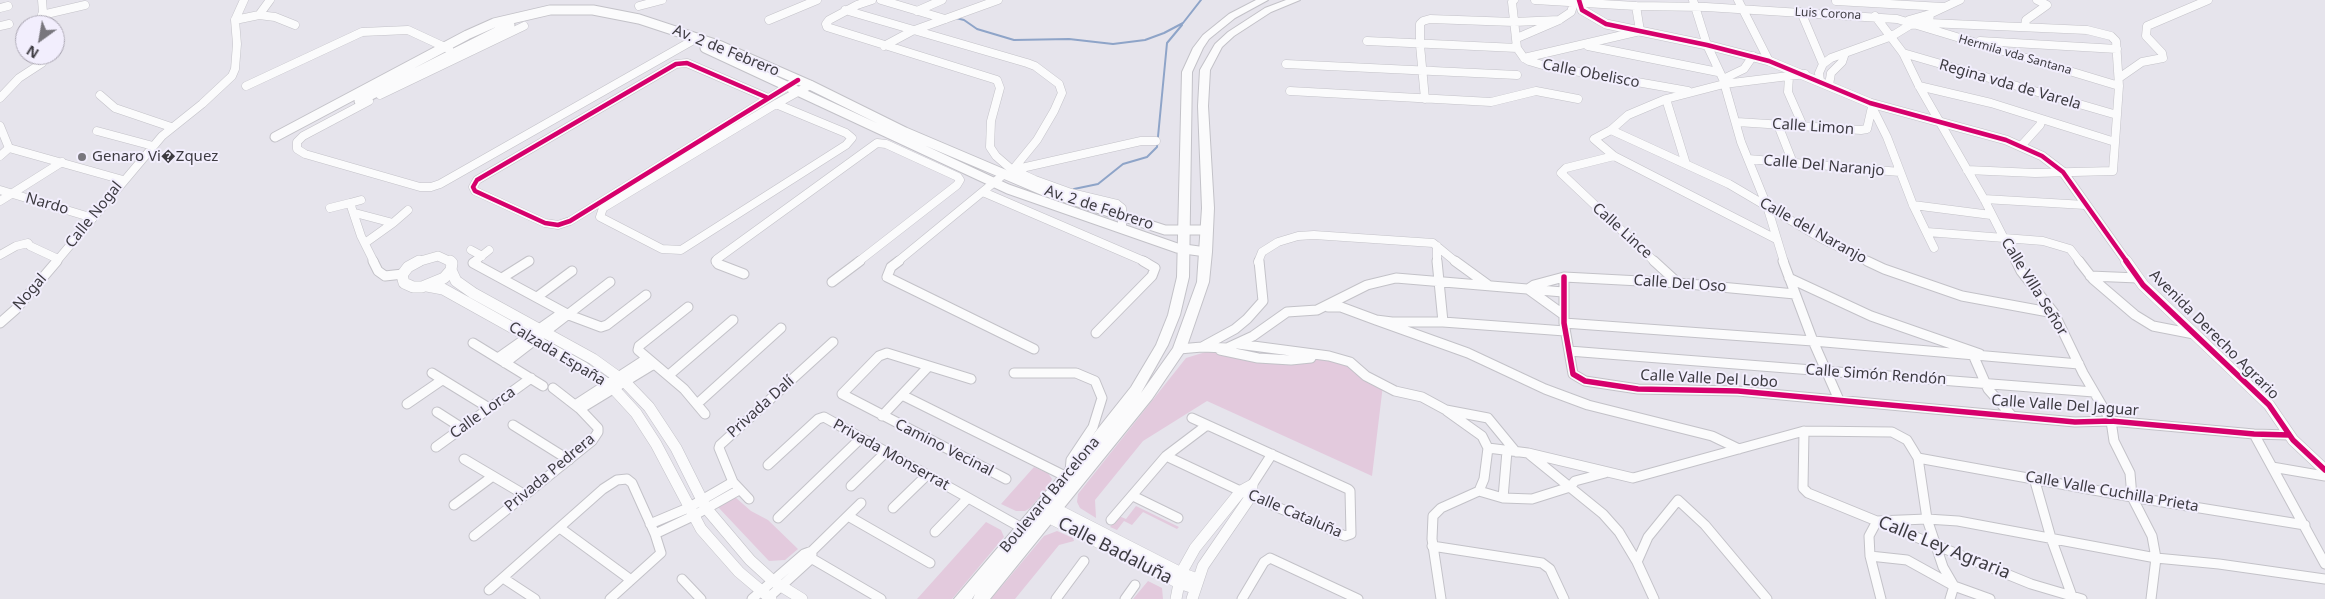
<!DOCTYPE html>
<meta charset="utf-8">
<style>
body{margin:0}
#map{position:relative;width:2325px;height:599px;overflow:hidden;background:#e6e4ec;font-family:"Noto Sans",sans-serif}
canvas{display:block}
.north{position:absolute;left:15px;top:15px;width:50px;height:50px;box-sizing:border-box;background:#f2eefd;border:1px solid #aaa6b2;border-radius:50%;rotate:212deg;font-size:14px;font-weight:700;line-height:20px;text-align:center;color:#3d3b41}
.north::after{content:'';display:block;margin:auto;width:18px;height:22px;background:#78767d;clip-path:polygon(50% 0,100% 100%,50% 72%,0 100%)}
</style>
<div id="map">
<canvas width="2325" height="599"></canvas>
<div class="north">N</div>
</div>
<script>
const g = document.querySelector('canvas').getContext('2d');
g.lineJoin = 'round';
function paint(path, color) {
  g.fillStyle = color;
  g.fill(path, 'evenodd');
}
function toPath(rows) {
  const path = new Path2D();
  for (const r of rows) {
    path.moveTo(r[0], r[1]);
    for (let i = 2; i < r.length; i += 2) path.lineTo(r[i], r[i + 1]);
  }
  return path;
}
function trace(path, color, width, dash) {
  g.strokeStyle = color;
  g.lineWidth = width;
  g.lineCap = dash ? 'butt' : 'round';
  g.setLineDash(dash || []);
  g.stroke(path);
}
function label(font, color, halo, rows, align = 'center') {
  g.font = font + ' "Noto Sans",sans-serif';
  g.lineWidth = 4;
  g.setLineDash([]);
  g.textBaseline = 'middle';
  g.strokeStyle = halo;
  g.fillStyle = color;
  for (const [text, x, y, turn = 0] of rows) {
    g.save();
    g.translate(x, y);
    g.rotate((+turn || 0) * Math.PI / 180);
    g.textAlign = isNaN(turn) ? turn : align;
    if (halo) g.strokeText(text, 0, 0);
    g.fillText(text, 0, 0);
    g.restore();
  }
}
paint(toPath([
 [1209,351,1226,353,1329,356,1350,362,1383,385,1372,476,1207,401,1143,441,1095,500,1096,518,1080,508,1077,502,1078,494,1186,358],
 [1034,467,1048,473,1052,479,1049,486,1030,508,1025,511,1016,511,1001,504],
 [735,497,751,511,768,520,798,549,785,560,769,561,718,507],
 [1136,506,1179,527,1177,529,1143,512,1132,525,1124,521,1117,530,1110,527,1119,516,1126,519],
 [986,522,1001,530,1004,537,952,599,917,599],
 [1057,531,1073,538,1074,541,1059,545,1015,599,991,599,1044,536],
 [1148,581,1162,588,1163,599,1133,599]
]), '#e3cadd');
trace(toPath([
 [956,18,964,20,977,29,1014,40,1069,39,1113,44,1145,40,1164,33,1183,23,1201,0],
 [1074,189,1098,184,1123,164,1147,157,1157,147,1167,43,1182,25]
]), '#8ea4c8', 2);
const minorFar1 = toPath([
 [42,0,44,25],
 [872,0,857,5,829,20,826,24,827,27,997,80,1000,88,991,121,990,147,996,156,1011,169,1035,180,1071,193,1117,204,1122,208,1122,228],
 [881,0,945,19],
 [1514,0,1512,2,1517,48,1524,58,1529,61,1546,66,1688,91],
 [1535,0,1636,6,1706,7,1897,19,2119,86],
 [1693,0,1707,45,1723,79,1741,142,1767,206,1784,262],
 [1738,0,1769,61],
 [1836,1,1943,7],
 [639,6,662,0],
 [0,8,8,6],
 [845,10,1027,63,1035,66,1059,84,1062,93,1054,111,1037,140,1015,167,1017,169,1141,141,1156,141],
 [917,11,942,0],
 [1801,12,1823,64],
 [42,15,85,5],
 [259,15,270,0],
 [1875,16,1903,53,1919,86,1984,199,2016,262],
 [235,20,259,15,275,17,295,25],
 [769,20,817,0],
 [1929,23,2087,30,2111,36,2116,41,2119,86,2113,171,2035,173,1967,170],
 [1910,25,1909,20,1930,14],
 [0,26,9,24],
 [2025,26,2026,20,2047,5,2037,0],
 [1517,38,1559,20,1571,12,1574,3],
 [1367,41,1517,48],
 [1980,41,2117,49],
 [884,46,912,31,998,0],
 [1588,46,1718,72],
 [1903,53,2117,115],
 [1524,58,1640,31,1636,6],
 [1286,64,1517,75],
 [1789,77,1788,92,1803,126],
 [2119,78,2142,62,2163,58,2162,53,2146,36,2147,26,2208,0],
 [1723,79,1744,69,1753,56],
 [1820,81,1819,73,1823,64,1831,58,1892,36,1910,25,1929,23,1930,14,1960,0],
 [1829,85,1831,73,1842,62,1845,53],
 [246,86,362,32,408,30,449,49],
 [1919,86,1991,103,2115,142],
 [1290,91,1491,102,1536,91,1578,99],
 [100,95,115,108,171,127],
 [380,95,524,26],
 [0,98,19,78,42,63,46,55],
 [768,98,687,63,676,64,477,180,473,187,475,191,545,223,558,225,570,221,798,80],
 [1425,99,1420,45,1420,24,1423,21,1430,19,1514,22,1559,20],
 [1666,99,1686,164],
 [369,101,303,136,297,142,297,149,305,154,420,187,431,187,440,184,697,38],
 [1870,103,1887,137,1913,205,1934,248],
 [776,104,846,133,852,138,846,145,681,250,662,249,600,217,603,208,776,104],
 [776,104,810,85],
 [1737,122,1861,130,1867,129,1872,107],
 [1778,125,1793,163],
 [0,126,9,148,123,180],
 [1611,130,1729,184,1824,240,1869,262],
 [97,131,153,146],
 [2021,146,2040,125,2042,119],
 [0,156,9,148],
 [1614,156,1566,168,1561,173,1655,262],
 [1748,159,1900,172],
 [0,190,93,218],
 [983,192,1146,262],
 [1984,199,2085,205],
 [0,201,62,162],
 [350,203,361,200],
 [1913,205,1991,215],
 [330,208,350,203,361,236,374,262],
 [355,213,393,223,365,243],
 [393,223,408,210],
 [1927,232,2043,241,2070,249,2080,262],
 [1776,239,1614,156,1594,139,1611,130,1628,115,1666,99,1724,84,1805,74],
 [1437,246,1437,262],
 [471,250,482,256],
 [0,255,16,246,28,243,30,246,58,259],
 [56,262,162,136,202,104,232,76,235,69,237,44,235,20,244,0],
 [474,262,489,250],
 [716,262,717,259,877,143,886,144,958,177,960,180,957,185,858,262],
 [897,262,1003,175],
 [1258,262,1262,252,1278,242,1298,236,1314,235,1433,243,1456,262]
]);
const minor = toPath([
 [373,261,378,271,385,276,403,274],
 [476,261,473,263,569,315,601,327,607,325,646,295],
 [716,261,718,264,744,274],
 [899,261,891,267,887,277,1034,349],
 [1437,261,1443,322],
 [1455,261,1488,285],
 [1654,261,1678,283],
 [1783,261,1813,341,1839,400],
 [1867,261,1884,269,1962,296,2054,313],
 [2016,261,2021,271,2054,313,2083,373,2111,421,2114,441,2130,473,2132,497,2152,536,2156,558,2151,599],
 [2079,261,2093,279,2135,315,2153,326,2194,334],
 [2090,276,2138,278],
 [1564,277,1564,323,1573,374,1585,381,1638,389,1738,391,2075,422,2111,421,2254,434,2289,435],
 [502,278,529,261],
 [1789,278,1871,316,1980,354],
 [832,282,860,261],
 [537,297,572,271],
 [688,307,639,346,638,350,684,389,705,414],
 [1328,307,1341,307,1376,320,1392,322,1443,322,1565,331],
 [1564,315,1528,289,1534,285,1564,277,1678,283,1795,294],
 [1376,320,1468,353,1545,389,1588,405,1712,436,1739,449],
 [0,323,16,309,57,261],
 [1564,323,1813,341,2079,364],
 [1096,333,1152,276,1155,268,1143,261],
 [473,343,543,386],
 [1238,344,1329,356,1350,362,1366,376,1395,391,1422,397,1446,410,1488,418,1516,452],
 [1202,347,1227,348,1253,336,1287,312,1317,310,1367,285,1396,278,1563,292],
 [1179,349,1202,347,1235,329,1247,319,1263,301,1259,261],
 [1220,350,1258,358,1291,360,1311,358],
 [1569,351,2094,392],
 [1974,357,1988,389,2012,416],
 [498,358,562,313],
 [505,363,610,282],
 [432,373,489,408],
 [1014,373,1076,373,1095,381,1102,398,1093,427,1071,460,1070,472],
 [669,375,733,320],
 [971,379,887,353,879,356,842,394,1006,479],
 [902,395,1071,479],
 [407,404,442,380],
 [697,404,781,328],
 [575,405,646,359],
 [580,409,654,364],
 [1447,411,1482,436,1488,448],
 [437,412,462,428],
 [882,416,928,367],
 [513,425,569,460],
 [1804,431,1803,488,1808,493,2031,584,2082,599],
 [2254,434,2325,564],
 [436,447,531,378],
 [1529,454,1603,514,1619,532,1637,562,1654,599],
 [1166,456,1251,496,1345,536,1351,534,1350,491,1348,489,1192,418],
 [1918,458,2132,497,2305,525],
 [464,459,525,495],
 [768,465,818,419,824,417,1022,528],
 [2272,467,2325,476],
 [2034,478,2051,538,2072,596],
 [1252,485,1272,454],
 [851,486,886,452],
 [1479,491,1503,498,1532,499,1570,487,1575,481,1605,473],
 [1133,496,1178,518],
 [1503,498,1507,451],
 [749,499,733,482,719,448,720,445,833,342],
 [454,505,493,476],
 [893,508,927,475],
 [848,516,930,563],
 [778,518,860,439],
 [1111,520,1166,456,1207,425],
 [650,524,688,508,733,482],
 [560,528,631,580],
 [935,532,968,498],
 [655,534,693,516,739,490],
 [474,536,592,441,598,432,598,428,580,409,553,388],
 [1432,546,1542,563,1550,569,1564,599],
 [804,554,881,599],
 [1870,556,1907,560,1954,586,1990,599],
 [1637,562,1648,537,1678,500,1705,525,1767,599],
 [503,578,535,599],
 [682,579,701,599],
 [489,590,603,489,617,480,627,479,632,483,655,534,661,553,610,599],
 [752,599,804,554,812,551,861,503],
 [767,599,811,559,812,554],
 [1056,599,1084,561],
 [1125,599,1135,585],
 [1242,599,1264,562,1270,558,1358,599],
 [1441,599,1432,539,1433,516,1441,508,1479,491,1484,479,1488,448,1528,453,1633,478,1804,431,1892,432,1907,440,1918,458,1927,519,1943,567,1954,586,1950,599],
 [1881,599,1870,556,1869,536,1877,521,1927,519,1958,521,2156,558,2219,564,2325,579]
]);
const tertiaryFar1 = toPath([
 [1579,0,1582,10,1606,24,1707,45,1769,61,1870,103,2006,140,2042,156,2063,172,2127,262],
 [417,262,438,256,451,262]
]);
const tertiary = toPath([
 [419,261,408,267,402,275,404,283,413,287,422,287,444,278,451,270,452,263,450,261],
 [2126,261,2143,285,2269,405,2293,440,2325,470],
 [451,270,456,281,473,293,593,359,625,382,649,407,676,448,706,508,750,560,773,581,802,599],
 [427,286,443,289,583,367,614,389,636,413,656,444,701,529,739,572,771,599],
 [1050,506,1181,573,1197,579],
 [1042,514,1179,583,1194,588],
 [1176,599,1181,573,1195,548,1241,491,1252,485],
 [1192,599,1203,566,1251,496,1252,485]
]);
const secondary = toPath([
 [705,48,1008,189,1177,248,1206,252],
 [359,101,510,25],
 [275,137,467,35,494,23,550,10,593,10,639,19,721,46,810,85,905,132,1044,191,1165,230,1208,230]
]);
const primary = toPath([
 [1256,0,1268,0,1235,18,1209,39,1203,48,1192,72,1189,277,1180,315,1168,345,1141,393,1173,348,1197,282,1202,208,1198,106,1200,70,1215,44,1228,32,1265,8,1286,0,1300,0,1271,12,1234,36,1222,47,1210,70,1208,106,1214,208,1212,252,1209,282,1186,349,1152,399,990,599,973,599,975,594,972,599,954,599,1077,455,1131,387,1156,345,1168,315,1177,277,1182,72,1193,48,1203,35,1229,14,1256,0]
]);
trace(minorFar1, '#c3c2c8', 9);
trace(minor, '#c3c2c8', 11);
trace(tertiaryFar1, '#c3c2c8', 10);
trace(tertiary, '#c3c2c8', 12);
trace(secondary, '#c3c2c8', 11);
trace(primary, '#c3c2c8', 2);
trace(minorFar1, '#fbfbfc', 8);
trace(minor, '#fbfbfc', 9);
trace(tertiaryFar1, '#fbfbfc', 9);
trace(tertiary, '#fbfbfc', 11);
trace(secondary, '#fbfbfc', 9);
paint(primary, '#fbfbfc');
trace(toPath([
 [1579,0,1582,10,1606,24,1707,45,1769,61,1870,103,2006,140,2042,156,2063,172,2127,262],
 [768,98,687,63,676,64,477,180,473,187,475,191,545,223,558,225,570,221,798,80]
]), '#d6006c', 4.5);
trace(toPath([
 [2126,261,2143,285,2269,405,2293,440,2325,470],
 [1564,277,1564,323,1573,374,1585,381,1638,389,1738,391,2075,422,2111,421,2254,434,2289,435]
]), '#d6006c', 5.5);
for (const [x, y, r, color] of [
 [82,157,5,"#78767d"]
]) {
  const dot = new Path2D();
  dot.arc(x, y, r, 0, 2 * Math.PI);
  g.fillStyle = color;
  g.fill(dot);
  trace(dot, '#f2eefd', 2);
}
label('12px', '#3d3b41', '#f2eefd', [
 ["Luis Corona",1828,14,3],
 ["Hermila vda Santana",2015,55,16]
]);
label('15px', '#3d3b41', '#f2eefd', [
 ["Av. 2 de Febrero",726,51,22],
 ["Calle Obelisco",1591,74,11],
 ["Regina vda de Varela",2010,85,16],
 ["Calle Limon",1813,127,4],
 ["Calle Del Naranjo",1824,166,5],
 ["Nardo",47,204,16],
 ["Av. 2 de Febrero",1099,208,18],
 ["Calle Nogal",94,215,-51],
 ["Calle Lince",1622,231,42],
 ["Calle del Naranjo",1813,231,29],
 ["Calle Del Oso",1680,284,4],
 ["Calle Villa Señor",2034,287,58],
 ["Nogal",30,292,-49],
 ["Avenida Derecho Agrario",2214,335,45],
 ["Calzada España",557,354,31],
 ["Calle Simón Rendón",1876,375,4],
 ["Calle Valle Del Lobo",1709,379,3],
 ["Calle Valle Del Jaguar",2065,406,4],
 ["Privada Dalí",761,407,-42],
 ["Calle Lorca",483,413,-36],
 ["Camino Vecinal",944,448,27],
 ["Privada Monserrat",891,455,29],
 ["Privada Pedrera",550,473,-40],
 ["Calle Valle Cuchilla Prieta",2112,492,10],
 ["Boulevard Barcelona",1050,495,-50],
 ["Calle Cataluña",1295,514,23]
]);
label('15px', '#3d3b41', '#f2eefd', [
 ["Genaro Vi�Zquez",92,157]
], 'left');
label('18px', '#3d3b41', '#f2eefd', [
 ["Calle Ley Agraria",1944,548,22],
 ["Calle Badaluña",1115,551,27]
]);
</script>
